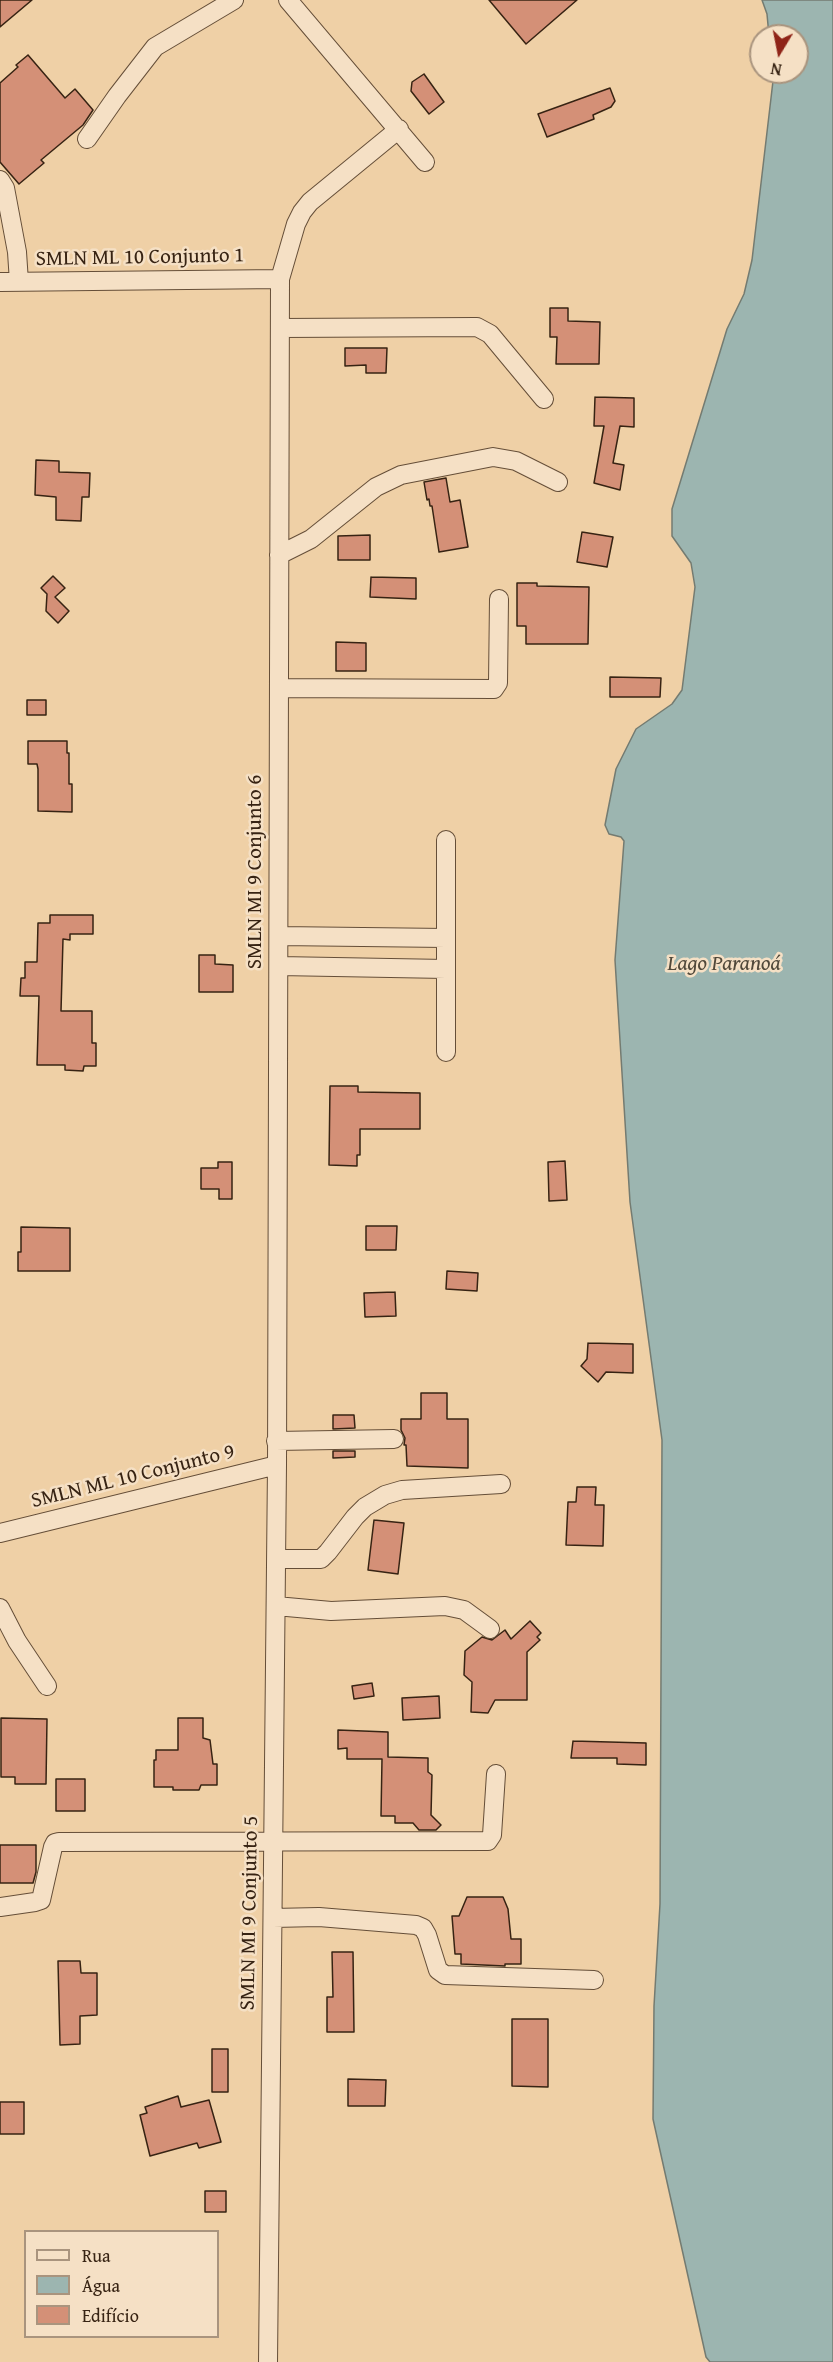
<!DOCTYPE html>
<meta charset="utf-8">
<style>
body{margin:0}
#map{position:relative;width:833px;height:2362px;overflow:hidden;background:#efd0a6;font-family:"Gentium Book Plus",serif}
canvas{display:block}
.legend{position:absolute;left:24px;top:2230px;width:195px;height:108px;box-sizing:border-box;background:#f5e0c5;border:2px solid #a9947e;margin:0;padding:8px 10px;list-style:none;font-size:18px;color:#372313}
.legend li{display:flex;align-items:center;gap:12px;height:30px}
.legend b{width:30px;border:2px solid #a9947e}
.north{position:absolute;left:749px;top:24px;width:60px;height:60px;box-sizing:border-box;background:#f5e0c5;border:2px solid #a9947e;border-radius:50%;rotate:190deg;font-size:16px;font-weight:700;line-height:24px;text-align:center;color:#372313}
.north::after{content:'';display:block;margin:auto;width:21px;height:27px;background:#8f2418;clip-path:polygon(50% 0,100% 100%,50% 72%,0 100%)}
</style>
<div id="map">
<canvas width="833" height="2362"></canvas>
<ul class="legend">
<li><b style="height:8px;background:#f5e0c5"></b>Rua</li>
<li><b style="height:16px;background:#9cb5b0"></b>Água</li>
<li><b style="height:16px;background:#d49077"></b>Edifício</li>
</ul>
<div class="north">N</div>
</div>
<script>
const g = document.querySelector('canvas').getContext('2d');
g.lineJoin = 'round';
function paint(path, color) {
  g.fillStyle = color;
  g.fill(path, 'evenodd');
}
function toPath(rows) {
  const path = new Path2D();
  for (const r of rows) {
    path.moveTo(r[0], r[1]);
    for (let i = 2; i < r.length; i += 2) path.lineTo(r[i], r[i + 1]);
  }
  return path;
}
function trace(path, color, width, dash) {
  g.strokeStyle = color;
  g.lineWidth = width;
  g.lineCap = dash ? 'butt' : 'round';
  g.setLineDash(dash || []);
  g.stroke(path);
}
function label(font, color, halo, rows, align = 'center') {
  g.font = font + ' "Gentium Book Plus",serif';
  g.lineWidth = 5;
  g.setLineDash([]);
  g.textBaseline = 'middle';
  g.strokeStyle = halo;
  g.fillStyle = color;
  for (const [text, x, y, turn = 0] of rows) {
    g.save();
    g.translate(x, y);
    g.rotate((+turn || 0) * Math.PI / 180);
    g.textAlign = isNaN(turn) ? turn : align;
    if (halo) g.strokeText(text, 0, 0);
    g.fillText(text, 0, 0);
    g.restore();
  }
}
const water = toPath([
 [762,0,833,0,833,2362,710,2362,706,2357,653,2119,654,2006,660,1904,662,1440,630,1202,615,960,624,841,621,837,609,834,605,825,616,769,636,729,672,704,682,690,695,587,691,563,672,536,672,509,727,329,744,294,752,260,773,81,773,72,797,72,797,36,769,36,767,14,762,0]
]);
paint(water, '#9cb5b0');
trace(water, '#747b71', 1.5);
const building = toPath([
 [0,0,32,0,0,27,0,0],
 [489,0,577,0,526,44,489,0],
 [28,55,65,98,75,89,93,110,83,125,41,160,44,163,19,184,0,162,0,83,18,67,16,65,28,55],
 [424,74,444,102,429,114,411,91,412,82,424,74],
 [610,88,615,101,611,107,593,115,594,119,547,137,538,114,610,88],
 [550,308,568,308,568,321,600,322,599,364,556,364,557,337,550,337,550,308],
 [345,348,387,348,386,373,366,373,366,365,345,366,345,348],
 [595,397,634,398,634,427,620,426,613,463,624,465,620,490,594,483,604,426,594,426,595,397],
 [36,460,59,461,59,472,90,473,89,497,82,497,81,521,56,520,56,497,35,495,36,460],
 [446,478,450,502,460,500,468,547,439,552,432,506,430,506,429,499,427,500,424,482,446,478],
 [582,532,613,537,607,567,577,562,582,532],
 [370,535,370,560,338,560,338,536,370,535],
 [53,576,65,588,55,597,69,611,58,623,46,611,47,594,41,588,53,576],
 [371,577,416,578,416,599,370,597,371,577],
 [517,583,537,583,537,586,589,587,588,644,526,644,526,626,517,626,517,583],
 [336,642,366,643,366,671,336,671,336,642],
 [610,677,661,678,660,697,610,697,610,677],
 [27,700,46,700,46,715,27,715,27,700],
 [28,741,67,741,67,753,69,753,69,784,72,784,72,812,38,811,38,769,37,764,28,764,28,741],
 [50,915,93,915,93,934,70,934,70,940,63,939,61,1011,92,1011,92,1043,96,1043,96,1066,84,1066,83,1071,65,1070,65,1065,37,1065,39,996,20,996,21,978,25,978,25,962,37,962,38,923,50,923,50,915],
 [199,955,215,955,215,964,233,965,233,992,199,992,199,955],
 [330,1086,358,1086,358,1092,420,1093,420,1129,360,1129,360,1155,357,1155,357,1166,329,1165,330,1086],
 [565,1161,567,1200,549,1201,548,1162,565,1161],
 [218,1162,232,1162,232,1199,219,1199,219,1189,201,1189,201,1168,218,1168,218,1162],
 [366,1226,397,1226,396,1250,366,1250,366,1226],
 [21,1227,70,1228,70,1271,18,1271,18,1252,21,1252,21,1227],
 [447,1271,478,1273,477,1291,446,1289,447,1271],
 [395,1292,396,1316,365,1317,364,1293,395,1292],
 [588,1343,633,1344,633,1373,606,1372,598,1382,581,1366,587,1359,588,1343],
 [421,1393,447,1393,447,1419,468,1419,468,1468,407,1466,406,1445,404,1445,405,1438,401,1430,401,1419,421,1419,421,1393],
 [333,1415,354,1415,355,1428,333,1429,333,1415],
 [333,1451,355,1451,355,1457,333,1458,333,1451],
 [577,1487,596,1487,595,1505,604,1505,603,1546,566,1545,568,1502,576,1502,577,1487],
 [374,1520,404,1523,398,1574,368,1570,374,1520],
 [530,1621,541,1633,537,1637,540,1640,527,1652,527,1700,495,1700,488,1713,471,1712,472,1682,464,1675,465,1651,482,1637,492,1640,505,1630,511,1639,530,1621],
 [372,1683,374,1696,354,1699,352,1686,372,1683],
 [439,1696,440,1718,403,1720,402,1698,439,1696],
 [1,1718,47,1719,46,1784,15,1784,15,1777,1,1777,1,1718],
 [178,1718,203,1718,203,1738,210,1740,213,1764,217,1764,217,1785,201,1785,199,1790,173,1790,173,1787,154,1787,154,1760,156,1760,156,1750,178,1750,178,1718],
 [338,1730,388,1732,388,1757,428,1758,428,1772,432,1775,431,1815,441,1825,436,1830,419,1830,413,1823,395,1823,395,1816,381,1816,382,1759,347,1759,347,1748,338,1749,338,1730],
 [573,1741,646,1743,646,1765,617,1764,617,1758,571,1758,573,1741],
 [56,1779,85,1779,85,1811,56,1811,56,1779],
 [0,1845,36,1845,36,1872,33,1883,0,1883,0,1845],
 [467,1897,503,1897,508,1909,511,1939,521,1939,521,1964,505,1964,505,1966,461,1964,461,1954,455,1954,452,1916,459,1916,467,1897],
 [332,1952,353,1952,354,2032,327,2032,327,1997,333,1997,332,1952],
 [58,1961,80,1961,81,1973,97,1973,97,2015,80,2016,80,2044,60,2045,58,1961],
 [512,2019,548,2019,548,2087,512,2086,512,2019],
 [212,2049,228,2049,228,2092,212,2092,212,2049],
 [348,2079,386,2080,385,2106,348,2106,348,2079],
 [178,2096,181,2107,209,2100,221,2142,199,2148,197,2143,150,2156,140,2115,147,2113,145,2107,178,2096],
 [0,2102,24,2102,24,2134,0,2134,0,2102],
 [205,2191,226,2191,226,2212,205,2212,205,2191]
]);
paint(building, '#d49077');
trace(building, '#372313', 1.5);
const minor = toPath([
 [288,0,425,162],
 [87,139,117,96,155,47,234,0],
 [0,180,5,188,17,252,19,282],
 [0,282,280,279],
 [280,328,477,327,490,334,544,399],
 [279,555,311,539,376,487,401,475,493,457,516,461,558,482],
 [279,688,494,689,498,683,499,599],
 [446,840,446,1052],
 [279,936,446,938],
 [279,966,446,969],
 [276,1441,394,1439],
 [0,1533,277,1465],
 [276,1559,321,1559,328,1552,355,1517,365,1507,385,1495,402,1490,501,1484],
 [276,1606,331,1611,445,1606,464,1610,490,1629],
 [0,1608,17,1641,47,1686],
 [0,1907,35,1902,41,1900,53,1847,55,1843,59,1842,488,1841,492,1835,496,1774],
 [273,1918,319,1917,416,1925,423,1928,427,1935,438,1970,445,1975,594,1980],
 [268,2362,277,1465,280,279,296,224,302,212,310,202,399,129]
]);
trace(minor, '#654e38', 20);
trace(minor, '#f5e0c5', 18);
label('21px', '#372313', '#f5e0c5', [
 ["SMLN ML 10 Conjunto 1",140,258,-1],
 ["SMLN MI 9 Conjunto 6",256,872,-90],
 ["SMLN ML 10 Conjunto 9",133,1477,-14],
 ["SMLN MI 9 Conjunto 5",250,1913,-89]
]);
label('italic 22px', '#50483a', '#f5e0c5', [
 ["Lago Paranoá",724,964]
]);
</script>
